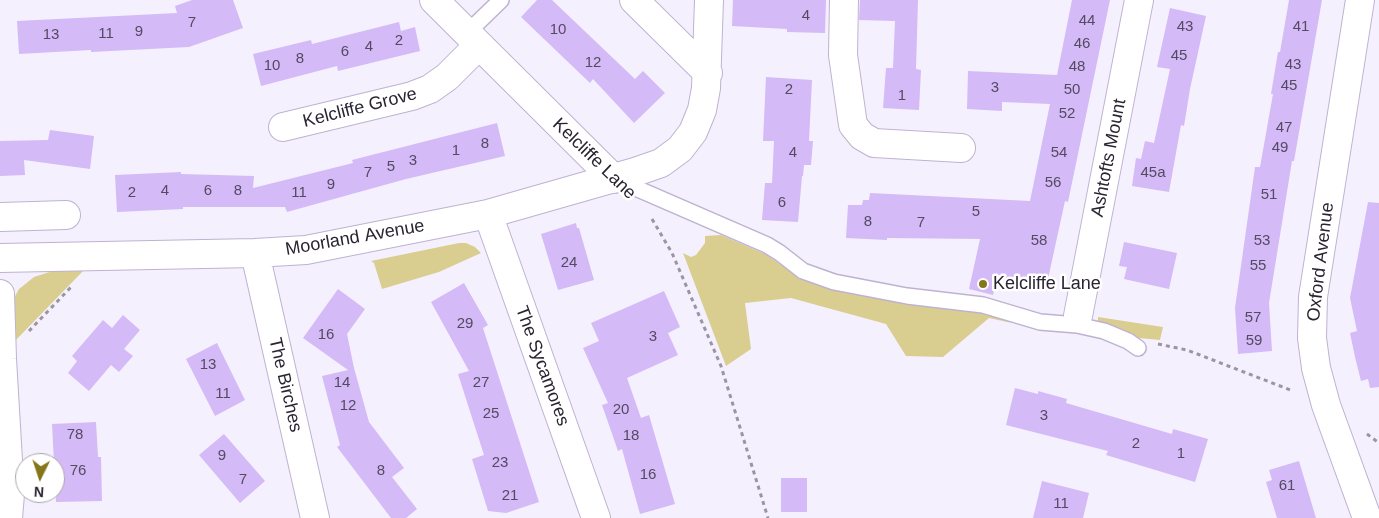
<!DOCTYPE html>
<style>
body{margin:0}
#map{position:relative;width:1379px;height:518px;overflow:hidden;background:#f5f0fd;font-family:Arial,sans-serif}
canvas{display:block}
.north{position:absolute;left:15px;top:453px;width:50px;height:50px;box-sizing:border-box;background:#fff;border:1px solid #a9a7ac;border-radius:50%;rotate:184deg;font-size:14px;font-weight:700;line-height:20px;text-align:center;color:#292430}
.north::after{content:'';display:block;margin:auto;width:18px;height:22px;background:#857619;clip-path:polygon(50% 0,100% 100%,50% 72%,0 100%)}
</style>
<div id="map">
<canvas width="1379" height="518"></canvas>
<div class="north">N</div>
</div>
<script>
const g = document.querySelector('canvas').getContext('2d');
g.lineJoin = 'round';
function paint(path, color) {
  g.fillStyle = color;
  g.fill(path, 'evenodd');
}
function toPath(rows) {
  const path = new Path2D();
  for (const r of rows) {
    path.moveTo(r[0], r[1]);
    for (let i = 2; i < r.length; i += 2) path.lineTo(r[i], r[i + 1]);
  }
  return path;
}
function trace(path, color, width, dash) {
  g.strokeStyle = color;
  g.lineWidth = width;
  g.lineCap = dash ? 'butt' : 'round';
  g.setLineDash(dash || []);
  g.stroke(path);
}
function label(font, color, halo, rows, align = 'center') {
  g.font = font + ' Arial,sans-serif';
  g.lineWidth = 5;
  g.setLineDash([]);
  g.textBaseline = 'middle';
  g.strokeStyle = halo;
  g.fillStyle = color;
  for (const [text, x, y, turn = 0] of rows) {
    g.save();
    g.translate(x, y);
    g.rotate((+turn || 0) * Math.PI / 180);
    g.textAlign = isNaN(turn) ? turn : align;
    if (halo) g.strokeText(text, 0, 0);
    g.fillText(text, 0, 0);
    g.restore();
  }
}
paint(toPath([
 [721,235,765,254,801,278,982,310,1012,323,989,318,943,357,906,356,886,324,791,298,745,303,751,349,726,366,683,253,691,257,696,255,705,243,705,236],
 [459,243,466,243,475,247,481,253,439,272,382,289,374,263,371,261],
 [59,269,85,269,13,343,14,298,19,289,34,277],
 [1098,317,1163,327,1160,340,1139,338,1098,322]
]), '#d9ce8f');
paint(toPath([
 [192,0,233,0,243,28,189,47,91,52,91,50,19,54,17,21,177,13,175,6],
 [537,0,552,0,635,79,643,71,665,93,634,123,593,79,590,83,521,17],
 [733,0,826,0,825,33,787,32,787,29,732,26],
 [860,0,918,0,916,69,921,70,919,110,883,108,886,68,893,68,895,21,859,20],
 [1072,0,1110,0,1068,202,1065,201,1046,288,997,278,993,295,969,289,980,239,887,238,887,240,846,238,848,205,862,205,863,200,869,200,870,193,1030,201,1050,104,1002,102,1002,111,967,109,968,71,1057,75],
 [1289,0,1322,0,1294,161,1292,161,1269,303,1272,351,1238,354,1235,308,1255,167,1260,167,1273,94,1271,94,1278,52,1280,52],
 [1170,8,1206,16,1190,89,1184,126,1181,125,1169,192,1132,186,1136,158,1141,159,1145,141,1154,143,1170,69,1157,67],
 [399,22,401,31,415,27,420,51,338,71,337,66,261,86,253,54,311,40,312,44],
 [766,77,812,80,809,141,813,141,811,165,804,165,803,176,802,176,798,222,762,220,765,183,772,183,774,141,763,141],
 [497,123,505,156,406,179,287,212,285,207,183,207,183,209,117,212,115,175,181,172,181,174,254,176,253,188,353,163,352,160],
 [50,130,94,136,90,169,24,160,25,175,0,176,0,141,48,140],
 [1368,202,1379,203,1379,387,1370,388,1368,379,1361,381,1355,357,1350,333,1357,331,1350,298],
 [576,223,577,228,579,228,594,280,558,290,541,234],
 [1124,242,1177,253,1169,289,1124,279,1127,267,1119,266],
 [464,283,488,325,483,328,539,502,506,513,488,511,472,459,484,455,458,374,469,371,431,302],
 [338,289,365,309,347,334,354,368,369,422,404,468,392,477,417,509,406,518,391,518,337,447,340,445,322,376,348,370,303,338],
 [664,291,680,327,668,333,678,355,627,378,641,418,649,415,675,504,640,514,622,449,618,451,602,405,608,403,583,348,599,341,591,323],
 [123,315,140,330,124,349,133,356,119,372,111,365,89,391,68,373,77,361,72,356,103,320,112,328],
 [217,343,245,400,215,416,186,359],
 [1015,388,1038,394,1038,391,1067,399,1066,403,1172,434,1173,429,1208,439,1195,482,1106,455,1108,451,1006,425],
 [96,422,98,457,101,457,102,501,56,502,52,424],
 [224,434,265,481,240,503,199,455],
 [1299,461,1316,518,1277,518,1266,482,1272,480,1269,470],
 [781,478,807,478,807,512,781,512],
 [1042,481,1089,493,1083,518,1033,518]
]), '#d4baf7');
const lane = toPath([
 [467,33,501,0],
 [615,179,767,245,780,253,803,271,834,282,907,296,983,305,1040,322,1077,325,1104,331,1128,341,1138,348]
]);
const street = toPath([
 [434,0,614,179],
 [634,0,708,73],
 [844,0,843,55,853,125,862,136,874,143,961,148],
 [1360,0,1313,297,1312,338,1316,368,1326,405,1367,518],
 [283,127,412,96,430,89,447,77,479,45],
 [488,214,596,518],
 [0,217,66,215],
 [255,253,315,518],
 [0,258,255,253,306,250,488,214,635,172,661,163,680,149,693,132,702,110,706,88,709,0],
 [0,294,2,359,10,494,8,518],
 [1078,316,1139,0]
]);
trace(lane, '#bfb2d1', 18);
trace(street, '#bfb2d1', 30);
trace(toPath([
 [652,219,672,253,721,366,768,518],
 [29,331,73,285],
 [1158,344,1187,350,1293,391],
 [1367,434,1379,443]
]), '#9a95a1', 3, [4, 4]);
trace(lane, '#fff', 15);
trace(street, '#fff', 28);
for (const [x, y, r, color] of [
 [983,284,5,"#857619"]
]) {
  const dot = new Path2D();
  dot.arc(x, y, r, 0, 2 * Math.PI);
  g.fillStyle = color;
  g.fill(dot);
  trace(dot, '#fff', 2);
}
label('15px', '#544a62', null, [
 ["4",806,16],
 ["44",1087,21],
 ["7",192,23],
 ["43",1185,27],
 ["41",1301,27],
 ["10",558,30],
 ["9",139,32],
 ["11",106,34],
 ["13",51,35],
 ["2",399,41],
 ["46",1082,44],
 ["4",369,47],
 ["6",345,52],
 ["45",1179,56],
 ["8",300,59],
 ["12",593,63],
 ["43",1293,65],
 ["10",272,66],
 ["48",1077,67],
 ["45",1289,86],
 ["3",995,88],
 ["2",789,90],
 ["50",1072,90],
 ["1",902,96],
 ["52",1067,114],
 ["47",1284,128],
 ["8",485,144],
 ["49",1280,148],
 ["1",456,151],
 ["4",793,153],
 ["54",1059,153],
 ["3",413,161],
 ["5",391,167],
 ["7",368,173],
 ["45a",1153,173],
 ["56",1053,183],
 ["9",331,185],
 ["4",165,191],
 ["6",208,191],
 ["8",238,191],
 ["2",132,193],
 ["11",299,193],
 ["51",1269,195],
 ["6",782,203],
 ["5",976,212],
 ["8",868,222],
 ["7",921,223],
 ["58",1039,241],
 ["53",1262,241],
 ["24",569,263],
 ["55",1258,266],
 ["57",1253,318],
 ["29",465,324],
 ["16",326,335],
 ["3",653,337],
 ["59",1254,341],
 ["13",208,365],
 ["14",342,383],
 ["27",481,383],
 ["11",223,394],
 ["12",348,406],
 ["20",621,410],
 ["25",491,414],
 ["3",1044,416],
 ["78",75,435],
 ["18",631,436],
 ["2",1136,444],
 ["1",1181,454],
 ["9",222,456],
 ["23",500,463],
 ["76",78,471],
 ["8",381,471],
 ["16",648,475],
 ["7",243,480],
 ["61",1287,486],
 ["21",510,496],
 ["11",1061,504]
]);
label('18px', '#292430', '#fff', [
 ["Kelcliffe Grove",360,108,-14],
 ["Ashtofts Mount",1109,158,-79],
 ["Kelcliffe Lane",594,159,44],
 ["Moorland Avenue",355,238,-10],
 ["Oxford Avenue",1321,262,-83],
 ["The Sycamores",542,366,70],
 ["The Birches",285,385,77]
]);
label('18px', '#292430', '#fff', [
 ["Kelcliffe Lane",993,284]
], 'left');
</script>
